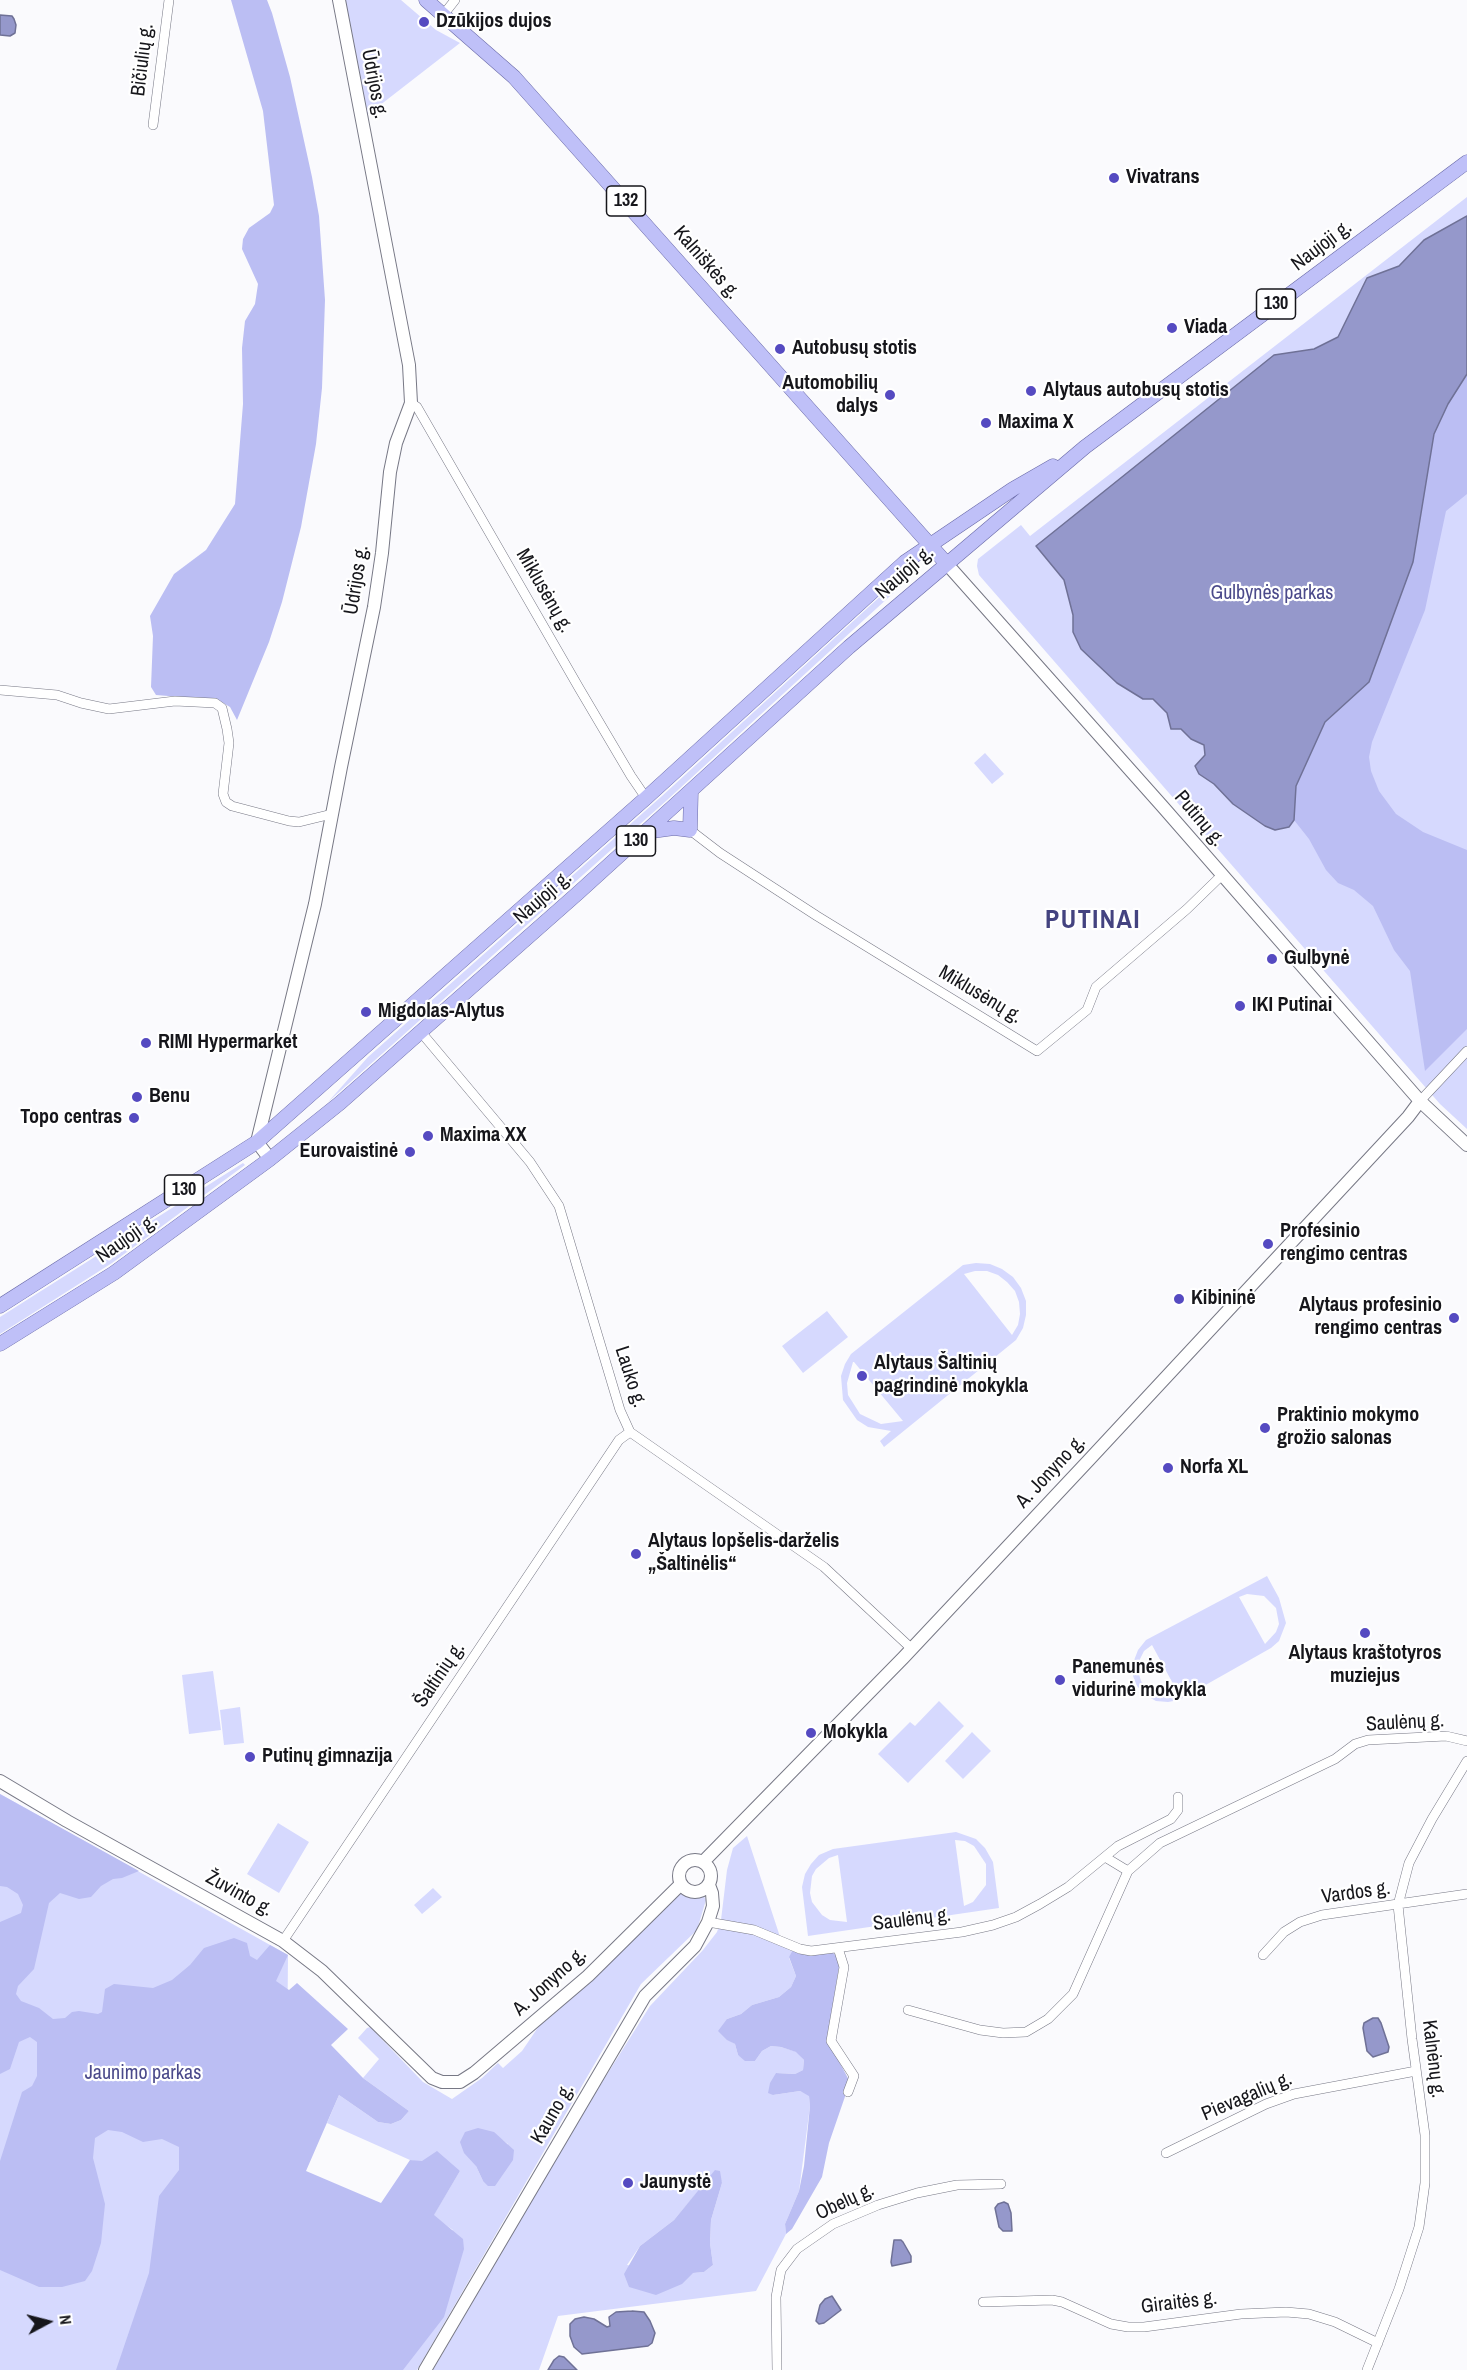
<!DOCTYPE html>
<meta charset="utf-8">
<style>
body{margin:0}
#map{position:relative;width:1467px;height:2370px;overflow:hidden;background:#fafafd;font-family:"Archivo Narrow",sans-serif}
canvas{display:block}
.north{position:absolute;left:18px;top:2292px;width:60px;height:60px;-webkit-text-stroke:4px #fff;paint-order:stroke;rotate:83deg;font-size:16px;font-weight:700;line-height:24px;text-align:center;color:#16161b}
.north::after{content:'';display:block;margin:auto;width:21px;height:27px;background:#16161b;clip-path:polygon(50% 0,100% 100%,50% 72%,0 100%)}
</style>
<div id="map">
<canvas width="1467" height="2370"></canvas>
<div class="north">N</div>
</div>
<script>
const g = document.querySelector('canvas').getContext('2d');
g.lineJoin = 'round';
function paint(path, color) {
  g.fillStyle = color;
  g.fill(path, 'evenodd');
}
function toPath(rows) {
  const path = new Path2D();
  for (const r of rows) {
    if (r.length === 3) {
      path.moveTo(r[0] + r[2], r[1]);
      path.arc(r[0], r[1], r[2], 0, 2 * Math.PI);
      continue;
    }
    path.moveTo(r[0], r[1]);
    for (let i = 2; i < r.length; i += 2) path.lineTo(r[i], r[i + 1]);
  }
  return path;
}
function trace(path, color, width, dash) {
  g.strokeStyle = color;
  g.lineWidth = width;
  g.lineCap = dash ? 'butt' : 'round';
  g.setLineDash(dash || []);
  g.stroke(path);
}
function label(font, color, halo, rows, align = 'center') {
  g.font = font + ' "Archivo Narrow",sans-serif';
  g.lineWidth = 4.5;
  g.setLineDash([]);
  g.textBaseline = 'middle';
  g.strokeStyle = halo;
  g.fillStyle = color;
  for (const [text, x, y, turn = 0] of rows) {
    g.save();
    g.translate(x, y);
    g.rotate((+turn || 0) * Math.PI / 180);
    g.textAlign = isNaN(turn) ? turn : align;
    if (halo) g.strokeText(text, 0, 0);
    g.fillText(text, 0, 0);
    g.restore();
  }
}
paint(toPath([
 [344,0,401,0,436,30,460,43,366,116],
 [1467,197,1467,1129,1440,1104,979,575,977,566,978,559,1021,525,1030,536],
 [908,571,912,576,666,801,328,1102,368,1057,662,796],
 [985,753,1004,774,992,784,974,763],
 [243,1163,245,1165,112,1263,0,1334,0,1317],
 [976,1263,990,1264,1002,1269,1013,1277,1021,1288,1026,1301,1026,1315,1023,1328,1016,1340,884,1447,880,1441,891,1431,868,1427,857,1420,843,1400,841,1376,845,1364,851,1354,963,1265],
 [975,1271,987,1271,998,1275,1007,1282,1015,1291,1019,1302,1020,1314,1018,1325,1012,1335,964,1274],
 [853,1362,854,1362,903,1421,881,1424,860,1414,848,1395,847,1383],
 [827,1311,848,1337,803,1373,782,1346],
 [1267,1576,1279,1598,1286,1623,1279,1641,1271,1648,1179,1700,1168,1702,1156,1701,1147,1696,1137,1686,1133,1676,1133,1663,1138,1650,1146,1640],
 [1247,1594,1264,1596,1276,1608,1279,1624,1276,1632,1265,1644,1239,1597],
 [1152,1645,1177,1691,1177,1692,1168,1695,1157,1694,1148,1689,1141,1681,1138,1671,1139,1661,1144,1651],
 [213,1671,221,1730,189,1734,182,1675],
 [939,1701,964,1726,908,1783,878,1754,910,1722,915,1726],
 [240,1707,244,1743,224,1745,220,1710],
 [972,1732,991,1751,963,1779,945,1761],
 [0,1794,288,1955,285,2304,453,2230,433,2216,460,2171,410,2160,327,2123,339,2095,378,2122,391,2124,401,2120,409,2111,363,2078,379,2059,358,2038,367,2028,370,2027,423,2082,452,2099,482,2078,498,2063,503,2068,522,2051,541,2023,688,1887,699,1888,706,1900,697,1930,641,1984,417,2370,0,2370],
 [498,2137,508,2144,483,2181,476,2166],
 [278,1823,309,1842,279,1893,247,1874],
 [956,1832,976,1839,985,1848,993,1862,999,1908,808,1936,802,1887,805,1874,811,1864,819,1855,833,1849],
 [955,1840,965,1841,974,1846,986,1864,986,1885,973,1902,964,1906],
 [838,1855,847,1922,830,1920,822,1915,812,1902,810,1893,812,1876,816,1869,829,1858],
 [747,1836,783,1946,792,1951,789,1958,796,1976,791,1987,779,1997,752,2005,741,2014,727,2019,727,2039,735,2044,738,2055,755,2061,762,2051,771,2046,781,2047,797,2052,804,2060,803,2070,795,2074,776,2073,773,2095,800,2091,809,2095,810,2106,799,2191,785,2224,786,2234,756,2291,558,2316,539,2370,433,2370,584,2111,650,2006,703,1950,717,1932,721,1920,727,1870,733,1848],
 [716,2170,722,2183,711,2220,710,2243,713,2265,704,2272,693,2273,627,2265,640,2246,674,2220],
 [433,1888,442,1897,422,1914,414,1905]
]), '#d6d9fe');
paint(toPath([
 [231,0,267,0,272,13,290,77,312,177,319,216,325,300,322,388,316,444,301,527,282,602,269,642,237,720,230,707,218,700,156,695,151,687,153,636,150,616,174,574,206,550,235,504,243,404,242,348,245,321,255,304,258,284,242,249,243,239,249,228,270,213,274,205,263,111],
 [1467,374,1467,494,1446,511,1425,610,1372,742,1369,757,1371,771,1379,791,1396,814,1423,832,1467,850,1467,1029,1425,1071,1410,971,1394,950,1373,906,1354,890,1338,883,1326,870,1309,839,1294,820,1296,786,1325,722,1369,682,1413,562,1434,434,1448,404],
 [0,1794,139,1871,122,1878,113,1879,101,1886,91,1897,79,1899,60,1893,49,1903,34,1969,18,1986,16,1994,21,2001,39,2008,53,2019,65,2018,72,2012,79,2011,98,2014,102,2012,105,1989,114,1984,153,1988,172,1980,190,1965,204,1948,234,1938,247,1943,250,1956,257,1960,270,1945,288,1955,276,1981,289,1990,297,1983,348,2029,331,2045,363,2078,409,2111,401,2120,391,2124,378,2122,339,2095,306,2171,381,2203,410,2160,422,2161,437,2151,460,2171,434,2215,463,2239,464,2249,444,2317,403,2370,116,2370,149,2273,159,2196,179,2170,179,2147,162,2139,143,2142,122,2132,108,2130,95,2138,93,2158,105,2204,101,2243,92,2271,85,2281,62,2287,39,2287,0,2270,0,2161,22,2092,32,2086,37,2076,37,2042,30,2037,19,2042,10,2069,0,2074,0,1922,21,1913,23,1905,18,1894,7,1887,0,1886],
 [792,1951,811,1954,833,1953,838,1957,839,1967,827,2039,850,2082,829,2143,822,2177,792,2229,786,2234,785,2224,799,2191,804,2166,810,2106,809,2096,800,2091,773,2095,768,2093,770,2083,776,2073,795,2074,803,2070,804,2060,796,2052,781,2047,771,2046,762,2051,755,2061,745,2061,738,2055,735,2044,727,2040,718,2031,727,2019,741,2014,752,2005,779,1997,791,1987,796,1976,789,1957],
 [478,2128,494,2132,514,2150,513,2160,495,2186,488,2186,483,2181,476,2166,464,2153,460,2142,465,2132],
 [715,2170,720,2171,722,2183,711,2220,710,2243,713,2265,704,2272,693,2273,682,2284,656,2295,629,2287,624,2274,640,2246,674,2220]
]), '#bbbef3');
const water = toPath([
 [0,15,12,16,14,19,16,25,15,33,10,36,0,35,0,15],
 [1467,216,1467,374,1448,404,1434,434,1413,562,1369,682,1325,722,1296,786,1294,820,1289,827,1275,830,1265,826,1233,804,1214,784,1199,774,1195,766,1205,755,1204,745,1191,739,1181,729,1171,729,1167,713,1153,699,1143,699,1117,683,1081,649,1073,632,1073,615,1064,580,1036,546,1274,355,1314,349,1338,337,1367,278,1399,266,1424,240,1467,216],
 [1373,2018,1378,2018,1381,2023,1389,2047,1388,2052,1373,2057,1367,2051,1363,2028,1364,2023,1373,2018],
 [1004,2202,1008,2204,1011,2213,1012,2231,1003,2231,999,2227,995,2208,998,2204,1004,2202],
 [894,2240,901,2240,903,2242,911,2256,911,2262,892,2266,891,2262,894,2240],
 [832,2296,841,2310,824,2323,819,2324,816,2321,820,2305,825,2299,832,2296],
 [632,2311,644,2312,650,2321,655,2333,652,2343,648,2346,582,2354,574,2347,570,2336,570,2324,575,2319,584,2317,594,2319,607,2327,610,2326,609,2317,616,2312,632,2311],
 [559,2356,564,2357,577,2370,548,2370,554,2360,559,2356]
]);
paint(water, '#9598cb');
trace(water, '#6f7196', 1.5);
const street = toPath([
 [444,14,455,0],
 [153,125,169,0],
 [411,403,417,407,579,688,631,776,646,798],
 [0,690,57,695,81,703,109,709,175,701,215,703,222,708,227,729,229,743,223,794,226,802,232,806,289,821,299,822,332,814],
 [690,830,720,853,817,916,1037,1051,1087,1010,1096,987,1187,909,1221,876],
 [420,1031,530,1162,559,1206,620,1410,630,1432,824,1567,912,1649],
 [1420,1101,1467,1051],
 [1128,1871,1160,1843,1335,1759,1355,1744,1368,1740,1446,1736,1467,1741],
 [708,1922,754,1930,800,1949,811,1951,962,1932,993,1925,1016,1917,1040,1904,1068,1887,1118,1846,1171,1819,1178,1810,1178,1797],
 [283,1941,619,1440,630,1432],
 [838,1948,844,1967,831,2041,854,2076,848,2092],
 [1263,1955,1284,1932,1300,1922,1322,1915,1467,1894],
 [908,2010,980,2030,1003,2033,1026,2032,1048,2019,1073,1994,1128,1871,1105,1857],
 [1166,2153,1266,2104,1294,2094,1416,2071],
 [983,2302,1052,2300,1062,2302,1111,2324,1128,2327,1144,2327,1241,2314,1286,2312,1309,2314,1335,2322,1378,2343],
 [777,2370,776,2297,781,2270,797,2249,833,2224,878,2205,917,2193,957,2185,1001,2184],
 [1367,2370,1399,2289,1419,2227,1425,2183,1425,2135,1412,2039,1398,1905,1409,1863,1432,1819,1467,1761]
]);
const secondary = toPath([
 [946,563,1163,807,1420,1101,1467,1145],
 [270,1159,257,1142,315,904,341,767,374,607,382,553,390,472,396,443,411,403,409,365,339,0],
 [0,1781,67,1821,283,1941,322,1971,432,2078,442,2082,460,2082,474,2073,588,1976,681,1884],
 [695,1876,16],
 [703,1862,904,1657,1088,1461,1408,1117,1420,1101],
 [425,2370,645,1996,695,1946,708,1922,713,1906,712,1893,709,1885]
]);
const primary = toPath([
 [426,0,514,77,946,563],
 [645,832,674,828,690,830,691,791],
 [0,1306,257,1142,646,798,905,562,1013,489,1053,466],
 [0,1344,114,1273,270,1159,340,1103,578,893,849,647,1085,447,1467,162]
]);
trace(street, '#777885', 10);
trace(secondary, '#777885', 14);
trace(primary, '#6969a7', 15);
trace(street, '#fff', 9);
trace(secondary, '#fff', 12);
trace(primary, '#bfc0f8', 14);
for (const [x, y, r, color] of [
 [424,22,6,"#554ac1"],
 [1114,178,6,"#554ac1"],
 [1172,328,6,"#554ac1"],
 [780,349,6,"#554ac1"],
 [1031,391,6,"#554ac1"],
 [890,395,6,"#554ac1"],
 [986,423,6,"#554ac1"],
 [1272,959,6,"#554ac1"],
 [1240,1006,6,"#554ac1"],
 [366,1012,6,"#554ac1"],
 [146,1043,6,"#554ac1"],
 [137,1097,6,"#554ac1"],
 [134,1118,6,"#554ac1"],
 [428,1136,6,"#554ac1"],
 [410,1152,6,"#554ac1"],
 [1268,1244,6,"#554ac1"],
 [1179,1299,6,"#554ac1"],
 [1454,1318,6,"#554ac1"],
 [862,1376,6,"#554ac1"],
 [1265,1428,6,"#554ac1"],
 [1168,1468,6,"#554ac1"],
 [636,1554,6,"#554ac1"],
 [1365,1633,6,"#554ac1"],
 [1060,1680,6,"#554ac1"],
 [811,1733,6,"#554ac1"],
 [250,1757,6,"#554ac1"],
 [628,2183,6,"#554ac1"]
]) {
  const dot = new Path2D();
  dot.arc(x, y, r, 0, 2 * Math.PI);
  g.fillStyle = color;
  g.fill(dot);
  trace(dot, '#fff', 2);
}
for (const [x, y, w] of [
 [626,201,39],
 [1276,304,39],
 [636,841,39],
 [184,1190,39]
]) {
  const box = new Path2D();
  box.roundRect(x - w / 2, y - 15, w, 30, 4.5);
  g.fillStyle = '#fff';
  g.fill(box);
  trace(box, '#16161b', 1.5);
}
label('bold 18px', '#16161b', null, [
 ["132",626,201],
 ["130",1276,304],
 ["130",636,841],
 ["130",184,1190]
]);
label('bold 20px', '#16161b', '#fff', [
 ["Dzūkijos dujos",436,22],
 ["Vivatrans",1126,178],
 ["Viada",1184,328],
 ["Autobusų stotis",792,349],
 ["Automobilių",878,384,"right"],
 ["dalys",878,407,"right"],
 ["Alytaus autobusų stotis",1043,391],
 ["Maxima X",998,423],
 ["Gulbynė",1284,959],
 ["IKI Putinai",1252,1006],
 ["Migdolas-Alytus",378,1012],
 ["RIMI Hypermarket",158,1043],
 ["Benu",149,1097],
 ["Topo centras",122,1118,"right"],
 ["Maxima XX",440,1136],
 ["Eurovaistinė",398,1152,"right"],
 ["Profesinio",1280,1232],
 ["rengimo centras",1280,1255],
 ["Kibininė",1191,1299],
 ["Alytaus profesinio",1442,1306,"right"],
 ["rengimo centras",1442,1329,"right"],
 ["Alytaus Šaltinių",874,1364],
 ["pagrindinė mokykla",874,1387],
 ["Praktinio mokymo",1277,1416],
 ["grožio salonas",1277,1439],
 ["Norfa XL",1180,1468],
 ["Alytaus lopšelis-darželis",648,1542],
 ["„Šaltinėlis“",648,1565],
 ["Alytaus kraštotyros",1365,1654,"center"],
 ["muziejus",1365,1677,"center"],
 ["Panemunės",1072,1668],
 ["vidurinė mokykla",1072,1691],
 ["Mokykla",823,1733],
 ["Putinų gimnazija",262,1757],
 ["Jaunystė",640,2183]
], 'left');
label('20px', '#16161b', '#fff', [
 ["Bičiulių g.",143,60,-83],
 ["Ūdrijos g.",374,84,79],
 ["Naujoji g.",1322,246,-37],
 ["Kalniškės g.",706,263,49],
 ["Naujoji g.",905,573,-41],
 ["Ūdrijos g.",357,580,-81],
 ["Miklusėnų g.",544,591,60],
 ["Putinų g.",1199,819,50],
 ["Naujoji g.",543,898,-41],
 ["Miklusėnų g.",980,995,31],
 ["Naujoji g.",127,1239,-35],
 ["Lauko g.",630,1377,72],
 ["A. Jonyno g.",1051,1472,-47],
 ["Šaltinių g.",440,1675,-56],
 ["Saulėnų g.",1405,1723,-3],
 ["Vardos g.",1356,1893,-8],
 ["Žuvinto g.",239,1894,29],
 ["Saulėnų g.",912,1920,-7],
 ["A. Jonyno g.",550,1982,-42],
 ["Kalnėnų g.",1433,2059,83],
 ["Pievagalių g.",1247,2097,-23],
 ["Kauno g.",553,2114,-60],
 ["Obelų g.",845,2202,-25],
 ["Giraitės g.",1179,2303,-7]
]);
label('20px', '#4b4a8b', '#fff', [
 ["Gulbynės parkas",1272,594],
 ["Jaunimo parkas",143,2074]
]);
g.letterSpacing = '1.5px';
label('bold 26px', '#444380', '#fff', [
 ["PUTINAI",1093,921]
]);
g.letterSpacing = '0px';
</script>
